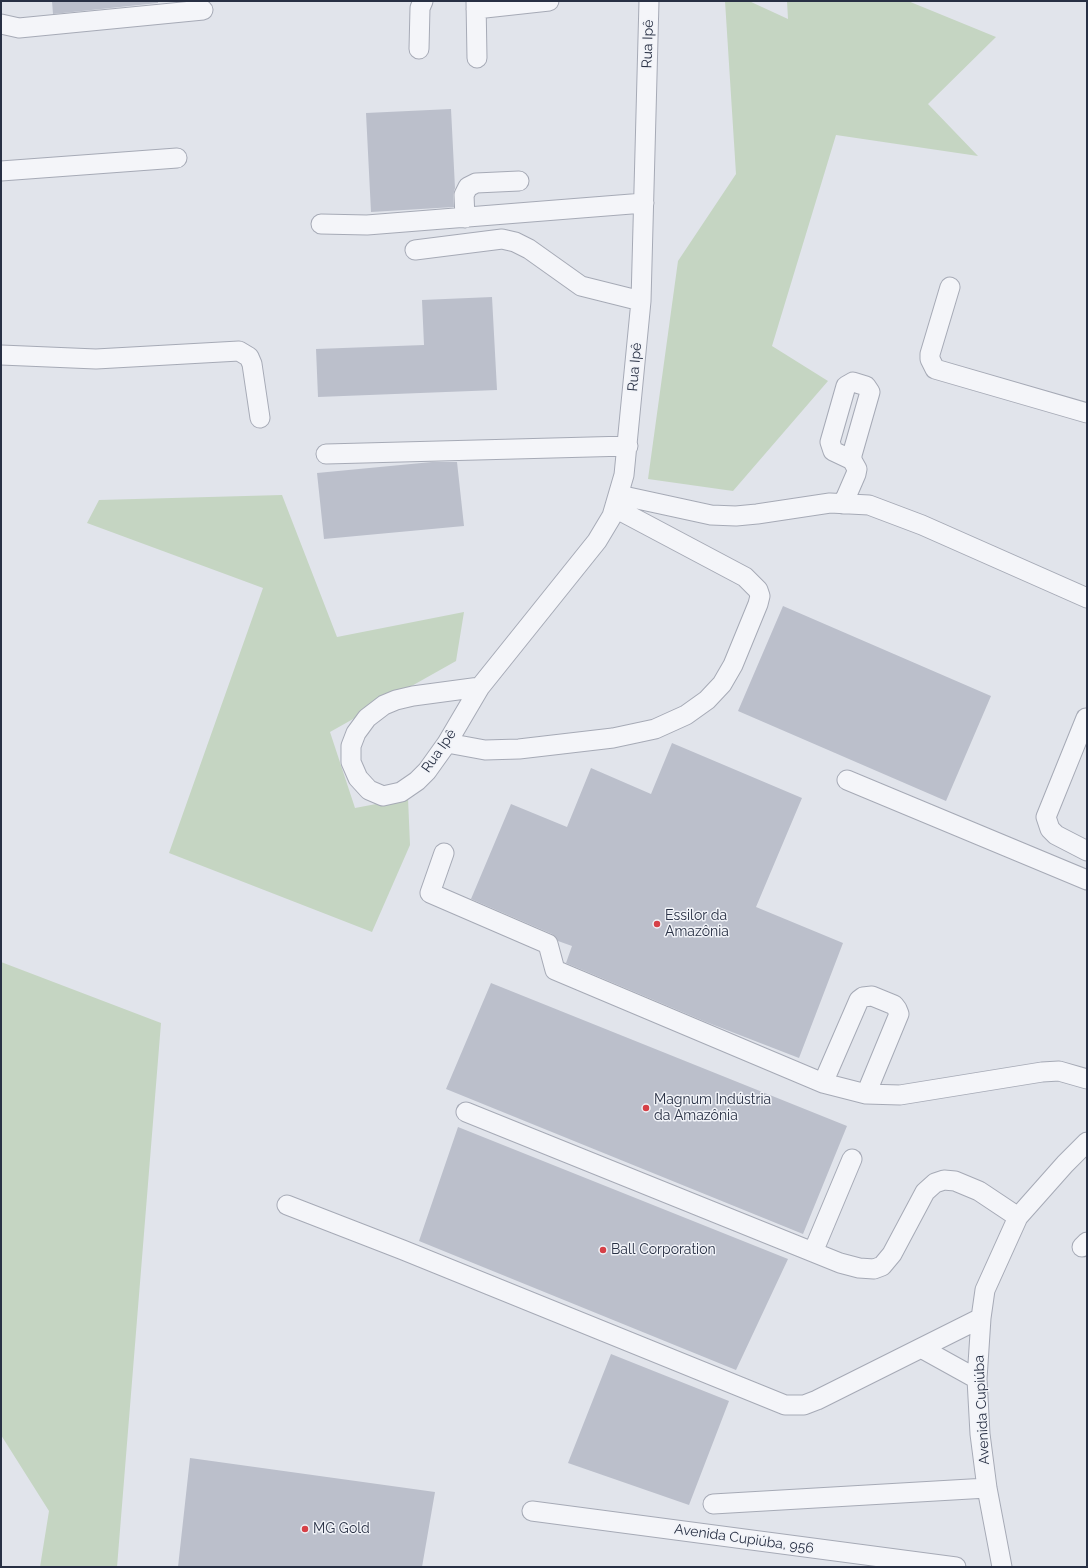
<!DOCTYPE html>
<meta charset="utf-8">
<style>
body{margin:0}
#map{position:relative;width:1088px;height:1568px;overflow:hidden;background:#e1e4eb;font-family:Raleway,sans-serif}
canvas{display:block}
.frame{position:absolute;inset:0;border:2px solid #283044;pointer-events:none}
</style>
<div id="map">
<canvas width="1088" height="1568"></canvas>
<div class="frame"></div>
</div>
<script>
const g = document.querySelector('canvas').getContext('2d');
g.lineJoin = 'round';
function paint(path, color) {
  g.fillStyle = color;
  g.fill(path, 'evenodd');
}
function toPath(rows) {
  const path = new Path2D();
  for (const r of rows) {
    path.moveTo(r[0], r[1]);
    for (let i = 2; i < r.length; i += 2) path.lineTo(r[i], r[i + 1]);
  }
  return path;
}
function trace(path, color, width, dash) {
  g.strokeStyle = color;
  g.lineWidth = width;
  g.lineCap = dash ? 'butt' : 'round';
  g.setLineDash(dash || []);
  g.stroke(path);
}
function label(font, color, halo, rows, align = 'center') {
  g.font = font + ' Raleway,sans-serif';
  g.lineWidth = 3;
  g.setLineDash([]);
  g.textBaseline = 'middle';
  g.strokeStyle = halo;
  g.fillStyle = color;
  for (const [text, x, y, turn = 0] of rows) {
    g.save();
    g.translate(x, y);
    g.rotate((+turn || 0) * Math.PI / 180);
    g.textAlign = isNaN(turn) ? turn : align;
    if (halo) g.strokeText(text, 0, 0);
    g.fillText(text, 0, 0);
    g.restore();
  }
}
paint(toPath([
 [725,1,749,1,788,19,787,1,908,1,996,37,928,104,978,156,836,135,772,346,828,381,733,491,648,479,678,261,736,174],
 [282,495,337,637,464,612,456,661,330,732,355,808,408,798,410,845,372,932,169,853,263,588,87,523,99,500],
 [1,962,161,1023,117,1567,40,1567,49,1511,1,1435]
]), '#c5d5c2');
paint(toPath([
 [52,1,158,1,158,3,53,14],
 [451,109,455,188,453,195,454,207,371,212,366,113],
 [492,297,497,390,318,397,316,349,424,345,422,300],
 [432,462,457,462,464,526,324,539,317,473],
 [783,606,991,696,946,801,738,711],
 [672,743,802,798,756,907,843,943,799,1058,706,1022,566,963,572,946,558,941,552,934,471,899,511,804,567,827,591,768,651,794],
 [491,983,847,1126,803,1234,446,1089],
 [458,1127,788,1259,736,1370,419,1241],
 [611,1354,729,1401,689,1505,568,1463],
 [190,1458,435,1492,422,1567,178,1567]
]), '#bbbfcb');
const minor = toPath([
 [476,1,477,58],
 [476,9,549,1],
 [1,24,19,28,203,10],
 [419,49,420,8,423,1],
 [1,171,177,158],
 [465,218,464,195,468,187,476,183,519,181],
 [321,224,367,225,644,203],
 [415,250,502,239,515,242,529,249,581,286,641,301],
 [950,287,930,354,930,359,935,369,1087,413],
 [1,355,96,359,239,351,249,357,252,364,260,418],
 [326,454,628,446],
 [619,495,711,515,736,516,757,514,830,503,869,505,922,525,1087,598],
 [843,504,856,474,857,469,852,460,852,455,870,392,866,386,853,382,846,386,830,442,833,451,852,460],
 [480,687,413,696,396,700,384,705,367,718,356,733,351,746,351,762,358,778,369,790,383,796,401,792,417,781,427,771,447,743,480,687,597,541,612,516,624,475,641,301,649,1],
 [1086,718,1046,817,1050,829,1056,835,1087,851],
 [447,743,485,750,519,749,613,738,655,729,686,715,707,700,722,684,733,665,758,604,760,596,758,590,745,577,615,508],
 [847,780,1087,880],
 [444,853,430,893,548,944,555,970,823,1083,866,1094,900,1095,1042,1072,1059,1071,1087,1079],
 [823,1083,859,1000,863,997,872,996,894,1005,897,1009,899,1014,866,1094],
 [466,1112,840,1263,859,1268,874,1269,882,1266,892,1254,925,1192,935,1183,944,1180,955,1181,979,1191,1018,1217],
 [287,1205,403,1250,785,1405,804,1405,817,1400,981,1318],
 [1082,1247,1087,1242],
 [813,1252,852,1159],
 [921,1348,977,1379],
 [713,1504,987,1488],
 [532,1511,956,1567],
 [1002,1567,987,1488,980,1434,977,1379,981,1318,985,1290,1018,1217,1065,1164,1087,1142]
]);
trace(minor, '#a6aab6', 21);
trace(minor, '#f4f5f9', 19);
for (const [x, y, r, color] of [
 [657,924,4,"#d64047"],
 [646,1108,4,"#d64047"],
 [603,1250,4,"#d64047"],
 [305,1529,4,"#d64047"]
]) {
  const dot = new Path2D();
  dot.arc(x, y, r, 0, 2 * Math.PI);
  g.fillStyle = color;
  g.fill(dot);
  trace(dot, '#f1f3f8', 1.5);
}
label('14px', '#283044', '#f1f3f8', [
 ["Rua Ipê",648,44,-88],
 ["Rua Ipê",635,367,-85],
 ["Rua Ipê",439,751,-55],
 ["Avenida Cupiúba",982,1410,-93],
 ["Avenida Cupiúba, 956",744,1539,8]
]);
label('14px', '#283044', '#f1f3f8', [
 ["Essilor da",665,916],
 ["Amazônia",665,932],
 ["Magnum Indústria",654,1100],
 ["da Amazônia",654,1116],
 ["Ball Corporation",611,1250],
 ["MG Gold",313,1529]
], 'left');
</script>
